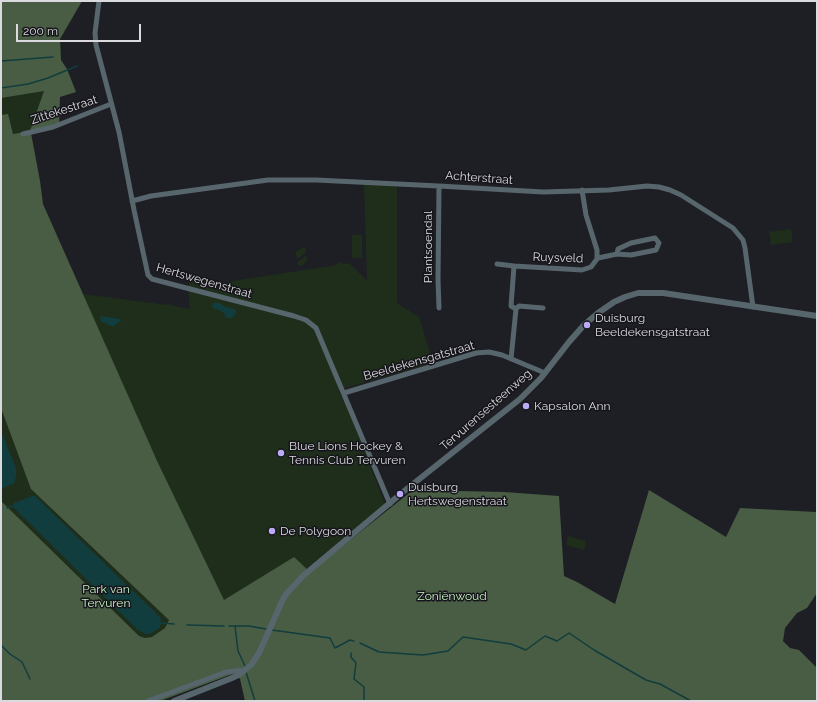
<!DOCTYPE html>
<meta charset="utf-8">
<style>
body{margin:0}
#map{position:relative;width:818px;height:702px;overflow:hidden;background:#1e1f24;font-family:Raleway,sans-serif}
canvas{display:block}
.frame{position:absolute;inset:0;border:2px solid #dbdbdf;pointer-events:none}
.scale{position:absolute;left:16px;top:24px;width:125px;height:18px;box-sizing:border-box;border:2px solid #dbdbdf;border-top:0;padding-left:5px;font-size:12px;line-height:14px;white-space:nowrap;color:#dbdbdf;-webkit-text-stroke:3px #15151b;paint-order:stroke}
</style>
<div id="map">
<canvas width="818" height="702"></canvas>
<div class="frame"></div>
<div class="scale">200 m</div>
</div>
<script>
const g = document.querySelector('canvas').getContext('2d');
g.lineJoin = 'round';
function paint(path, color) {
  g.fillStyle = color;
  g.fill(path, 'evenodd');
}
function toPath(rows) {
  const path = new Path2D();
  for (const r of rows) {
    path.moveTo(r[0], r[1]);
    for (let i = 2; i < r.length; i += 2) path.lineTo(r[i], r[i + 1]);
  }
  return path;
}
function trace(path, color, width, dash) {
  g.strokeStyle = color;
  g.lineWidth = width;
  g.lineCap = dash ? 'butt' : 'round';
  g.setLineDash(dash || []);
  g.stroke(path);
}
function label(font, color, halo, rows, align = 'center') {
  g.font = font + ' Raleway,sans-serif';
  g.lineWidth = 3;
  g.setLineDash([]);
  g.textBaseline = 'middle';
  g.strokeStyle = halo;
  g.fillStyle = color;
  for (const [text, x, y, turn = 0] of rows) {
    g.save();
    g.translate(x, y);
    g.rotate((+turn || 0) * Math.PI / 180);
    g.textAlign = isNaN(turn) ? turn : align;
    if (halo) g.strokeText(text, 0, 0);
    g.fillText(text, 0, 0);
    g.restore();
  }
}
paint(toPath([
 [1,1,82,1,60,39,61,60,30,131,41,203,83,294,167,305,168,304,172,305,174,306,190,309,188,287,190,281,213,284,337,265,339,262,345,264,349,263,367,281,364,184,397,185,397,303,419,317,433,363,338,390,348,409,385,504,301,573,231,674,160,701,1,701],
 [791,229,793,242,771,245,769,232],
 [352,235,362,235,362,258,352,258],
 [302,248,305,248,306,252,299,258,297,258,295,254,297,251],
 [305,256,308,259,303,265,299,266,297,263],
 [568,536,586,541,584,550,566,545]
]), '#1e2e1b');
paint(toPath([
 [1,1,82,1,60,39,61,60,67,69,76,92,60,97,59,127,31,133,40,181,43,204,158,463,224,600,294,557,310,572,413,490,504,492,559,496,564,576,577,582,615,604,649,490,726,537,740,508,816,512,817,514,817,593,807,608,797,613,785,628,783,641,790,648,799,650,817,668,817,701,245,701,240,679,235,673,160,701,1,701,1,501,139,636,145,638,152,637,165,628,169,620,31,489,1,408,1,115,8,114,13,134,30,131,44,91,1,98]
]), '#485d44');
paint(toPath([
 [214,303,219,303,228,308,235,309,236,313,232,318,227,318,223,312,213,308,212,306],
 [101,316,120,319,122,320,114,326,111,326,101,321,100,319],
 [1,431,16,468,16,477,14,483,1,489],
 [32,496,35,496,161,618,160,628,150,634,146,634,138,630,12,506,14,503]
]), '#123d3e');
trace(toPath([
 [1,61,53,57],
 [1,88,28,84,48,78,77,66],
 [7,508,12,506],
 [161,623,174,624],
 [187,625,224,626],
 [229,626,249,626,266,629],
 [235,626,238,651,245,666],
 [272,630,330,638,335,648,350,640,354,641],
 [360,643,379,652,423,655,448,651,463,637,511,644,526,650,545,636,557,641,569,633,594,650,646,680,660,684,691,701],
 [1,645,10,654,22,662,30,679],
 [351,653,351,657,356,663,354,679,364,687,364,701],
 [246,672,255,701]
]), '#123d3e', 1.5);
trace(toPath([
 [99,1,95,33,96,45,119,132,134,210,148,275,152,279,171,284,294,316,306,320,316,328,390,504],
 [23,134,53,127,111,104],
 [132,201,151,196,268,180,316,180,439,186,543,192,609,190,647,186,659,187,670,190,681,195,733,228,743,240,745,248,753,307],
 [598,258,617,254,631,255,656,250,659,243,655,238,631,243,618,249,617,254],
 [497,264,514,266],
 [439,308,438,279,439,186],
 [516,309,519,306,543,308],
 [511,359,516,309,511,306,514,266,582,270,591,267,597,259,597,250,586,215,582,190],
 [344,393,476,353,489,352,502,355,545,373],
 [148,701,226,672,245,670]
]), '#57666c', 5);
trace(toPath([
 [174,701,232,678,240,674,251,665,259,653,283,599,287,593,304,575,403,492,520,399,541,378,569,342,584,325,598,313,614,302,625,297,638,293,663,293,817,316]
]), '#57666c', 6);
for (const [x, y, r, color] of [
 [587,325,4,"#bcaaf6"],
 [526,406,4,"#bcaaf6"],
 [281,453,4,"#bcaaf6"],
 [400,494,4,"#bcaaf6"],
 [272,531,4,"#bcaaf6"]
]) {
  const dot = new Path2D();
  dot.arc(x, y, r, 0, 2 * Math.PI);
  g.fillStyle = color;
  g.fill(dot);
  trace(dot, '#15151b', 1.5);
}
label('12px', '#dbdbdf', '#15151b', [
 ["Zittekestraat",64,110,-18],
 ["Achterstraat",479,178,4],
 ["Plantsoendal",428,247,-90],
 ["Ruysveld",558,258,2],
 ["Hertswegenstraat",204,281,16],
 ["Beeldekensgatstraat",419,361,-16],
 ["Tervurensesteenweg",486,410,-41]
]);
label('12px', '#dbdbdf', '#15151b', [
 ["Duisburg",595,318],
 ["Beeldekensgatstraat",595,332],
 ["Kapsalon Ann",534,406],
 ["Blue Lions Hockey &",289,446],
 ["Tennis Club Tervuren",289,460],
 ["Duisburg",408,487],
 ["Hertswegenstraat",408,501],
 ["De Polygoon",280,531]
], 'left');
label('12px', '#c9f2c2', '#15151b', [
 ["Park van",106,589],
 ["Tervuren",106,603],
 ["Zoniënwoud",452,596]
]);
</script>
